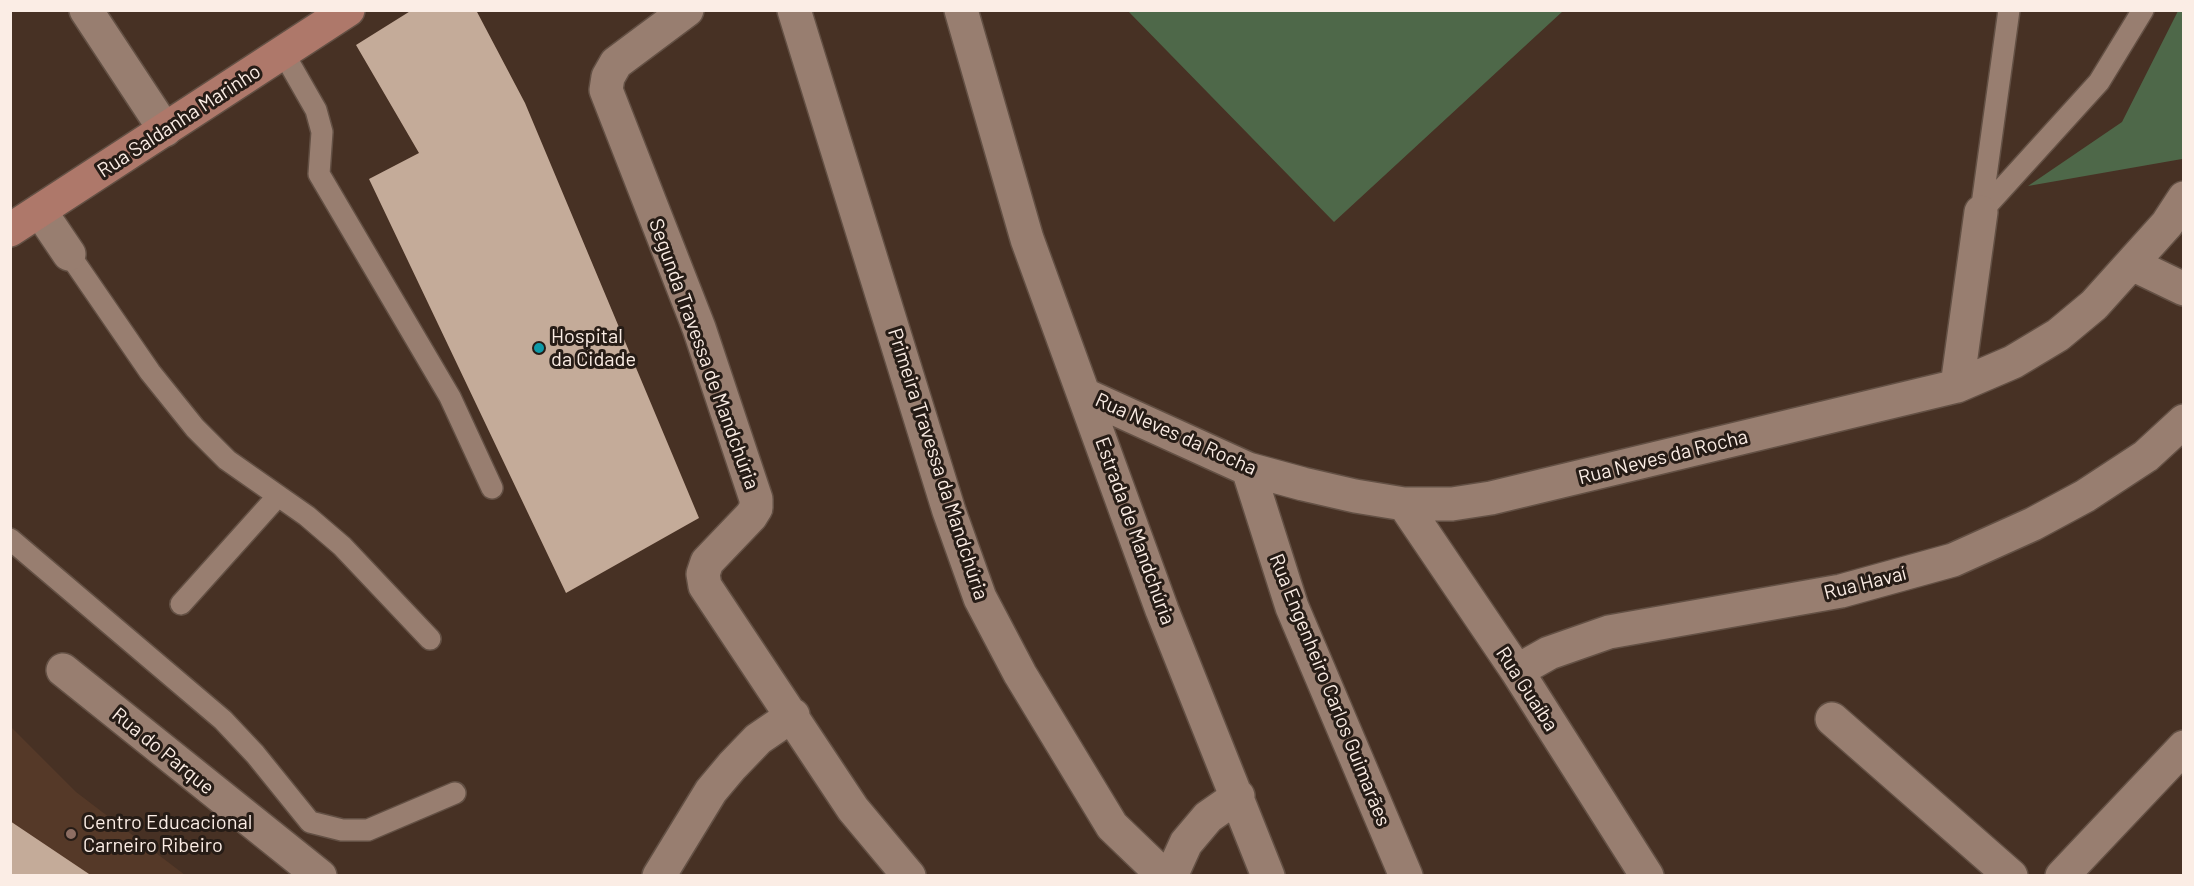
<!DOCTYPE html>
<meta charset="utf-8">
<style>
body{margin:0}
#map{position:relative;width:2194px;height:886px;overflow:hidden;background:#473124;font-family:Barlow,sans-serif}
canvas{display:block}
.frame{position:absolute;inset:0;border:12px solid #fbede5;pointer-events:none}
</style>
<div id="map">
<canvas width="2194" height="886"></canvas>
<div class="frame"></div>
</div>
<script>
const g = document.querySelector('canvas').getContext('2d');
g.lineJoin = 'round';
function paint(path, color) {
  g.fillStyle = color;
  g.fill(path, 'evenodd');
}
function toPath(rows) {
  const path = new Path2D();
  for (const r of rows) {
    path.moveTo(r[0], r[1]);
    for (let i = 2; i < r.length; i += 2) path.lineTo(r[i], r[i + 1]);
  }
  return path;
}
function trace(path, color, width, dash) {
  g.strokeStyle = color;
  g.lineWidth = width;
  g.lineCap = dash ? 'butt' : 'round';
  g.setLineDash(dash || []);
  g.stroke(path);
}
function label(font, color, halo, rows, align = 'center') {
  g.font = font + ' Barlow,sans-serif';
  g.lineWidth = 6;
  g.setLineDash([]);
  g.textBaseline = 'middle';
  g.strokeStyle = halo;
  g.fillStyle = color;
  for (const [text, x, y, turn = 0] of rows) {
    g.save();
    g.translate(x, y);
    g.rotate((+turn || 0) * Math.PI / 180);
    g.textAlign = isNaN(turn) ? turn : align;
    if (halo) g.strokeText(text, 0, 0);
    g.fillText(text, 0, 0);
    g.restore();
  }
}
paint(toPath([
 [10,726,76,792,185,875,11,875]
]), '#553928');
paint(toPath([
 [1128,11,1563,11,1334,222],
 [2178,11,2184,11,2182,159,2028,186,2122,122]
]), '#4e6849');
paint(toPath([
 [412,10,476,10,525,103,699,518,566,593,369,179,419,153,356,45],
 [10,821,92,876,10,876]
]), '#c4ab99');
const service = toPath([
 [284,54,316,110,322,132,319,174,450,397,492,488],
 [1981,212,2099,82,2143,10],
 [1981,212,2009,10],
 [69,254,150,372,195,428,227,460,307,516,342,546,430,639],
 [10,539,223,720,255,754,310,822,342,830,368,830,455,793],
 [181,604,277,497]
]);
const minor = toPath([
 [86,10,165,130],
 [687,10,616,63,608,77,606,90,699,328,756,499,756,508,751,516,707,562,703,574,705,586,853,809,909,876],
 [794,10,949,511,980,598,1020,674,1112,826,1164,876],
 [961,10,1027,239,1162,610,1268,876],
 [40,211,69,254],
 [2132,264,2184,289],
 [1957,386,1981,212],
 [1085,395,1248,469,1303,484,1355,496,1404,504,1452,504,1491,498,1957,386,2013,362,2058,335,2094,305,2167,224,2184,198],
 [1248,469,1292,607,1406,876],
 [1404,504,1517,671,1647,876],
 [63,670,320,876],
 [1517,671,1549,653,1609,632,1841,591,1953,560,2033,524,2085,496,2146,456,2184,421],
 [1832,719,2011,876],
 [659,876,711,791,732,766,758,739,793,715],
 [1171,876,1186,843,1208,817,1238,796],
 [2062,876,2184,747]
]);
const secondary = toPath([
 [10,230,348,10]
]);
trace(service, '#635044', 24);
trace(minor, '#635044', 36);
trace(secondary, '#635044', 36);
trace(service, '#987e70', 21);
trace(minor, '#987e70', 33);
trace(secondary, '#ae786a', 33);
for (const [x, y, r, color] of [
 [539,348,6,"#0f9aa8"],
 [71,834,6,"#8d6e63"]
]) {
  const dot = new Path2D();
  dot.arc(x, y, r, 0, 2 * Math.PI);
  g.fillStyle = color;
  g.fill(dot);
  trace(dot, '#261c16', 2);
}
label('20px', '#fbede5', '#261c16', [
 ["Rua Saldanha Marinho",179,121,-33],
 ["Segunda Travessa de Mandchúria",704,354,70],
 ["Rua Neves da Rocha",1176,434,24],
 ["Rua Neves da Rocha",1663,457,-14],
 ["Primeira Travessa da Mandchúria",938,464,72],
 ["Estrada de Mandchúria",1135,531,70],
 ["Rua Havaí",1865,583,-14],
 ["Rua Guaíba",1527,689,57],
 ["Rua Engenheiro Carlos Guimarães",1330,690,68],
 ["Rua do Parque",163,751,39]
]);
label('20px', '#fbede5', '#261c16', [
 ["Hospital",551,336],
 ["da Cidade",551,359],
 ["Centro Educacional",83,822],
 ["Carneiro Ribeiro",83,845]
], 'left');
</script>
